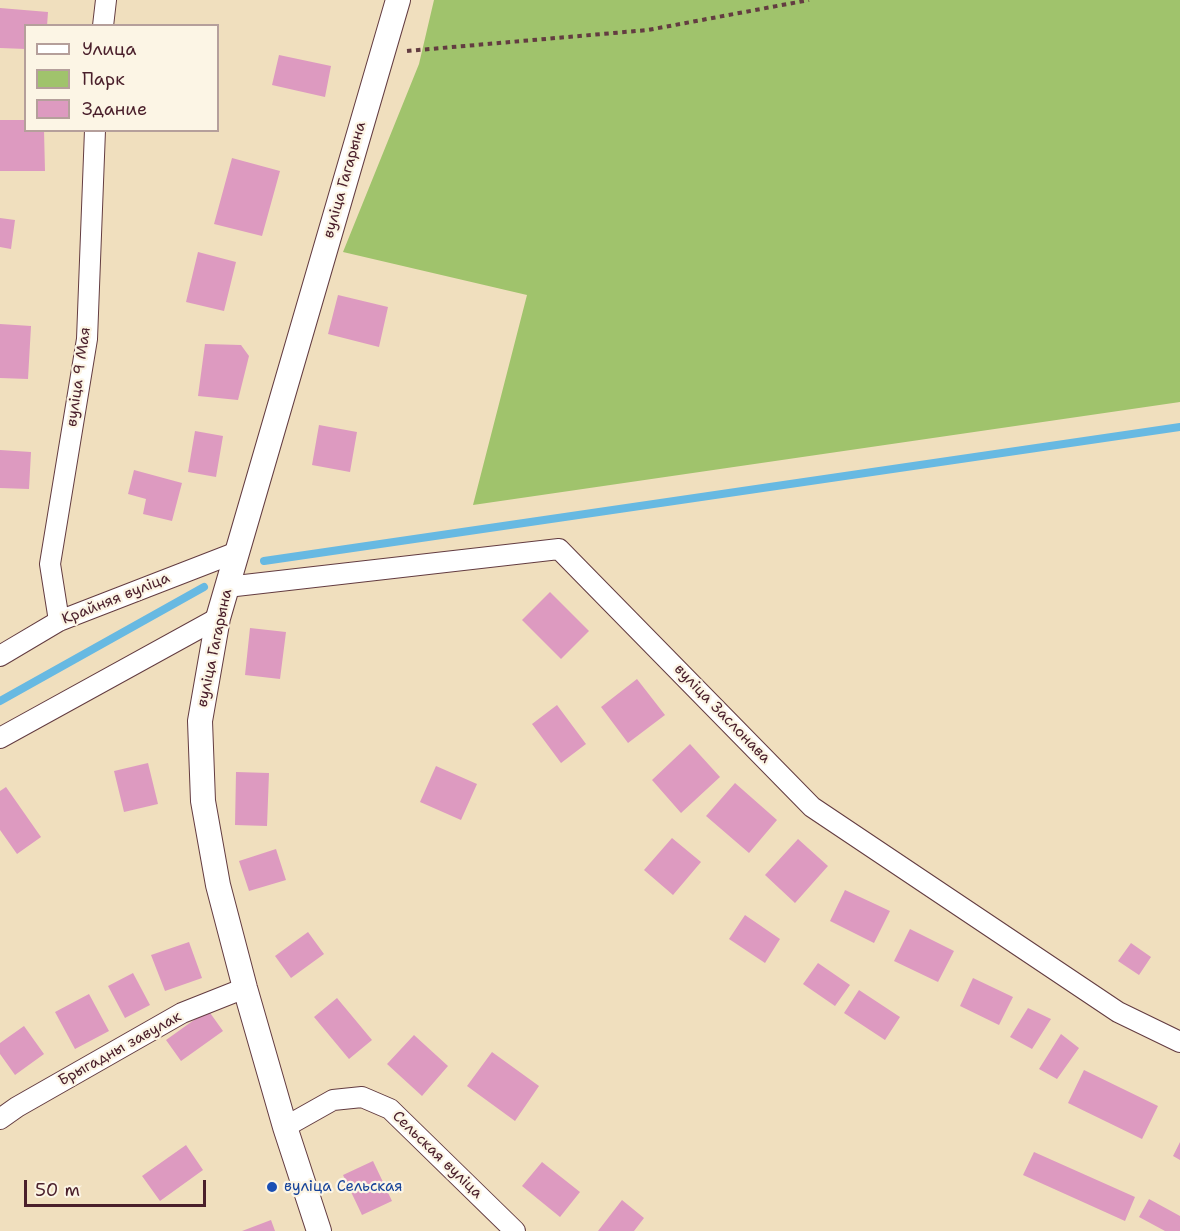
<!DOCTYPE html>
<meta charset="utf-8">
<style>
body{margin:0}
#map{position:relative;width:1180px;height:1231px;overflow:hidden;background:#f0dfbe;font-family:"Shantell Sans",sans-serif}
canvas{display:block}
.legend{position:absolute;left:24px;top:24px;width:195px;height:108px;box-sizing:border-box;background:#fcf5e5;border:2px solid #b59f9b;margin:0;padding:8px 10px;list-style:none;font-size:18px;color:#4a1f2b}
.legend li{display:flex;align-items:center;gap:12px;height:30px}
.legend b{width:30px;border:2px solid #b59f9b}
.scale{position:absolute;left:24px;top:1180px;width:182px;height:27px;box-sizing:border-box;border:3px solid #4a1f2b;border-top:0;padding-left:8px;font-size:18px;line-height:21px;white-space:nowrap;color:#4a1f2b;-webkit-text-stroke:4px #fcf5e5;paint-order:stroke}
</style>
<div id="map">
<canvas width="1180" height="1231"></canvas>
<ul class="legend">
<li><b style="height:8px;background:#fff"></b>Улица</li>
<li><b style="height:16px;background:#a0c36c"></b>Парк</li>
<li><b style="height:16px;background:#dd9ac0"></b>Здание</li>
</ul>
<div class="scale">50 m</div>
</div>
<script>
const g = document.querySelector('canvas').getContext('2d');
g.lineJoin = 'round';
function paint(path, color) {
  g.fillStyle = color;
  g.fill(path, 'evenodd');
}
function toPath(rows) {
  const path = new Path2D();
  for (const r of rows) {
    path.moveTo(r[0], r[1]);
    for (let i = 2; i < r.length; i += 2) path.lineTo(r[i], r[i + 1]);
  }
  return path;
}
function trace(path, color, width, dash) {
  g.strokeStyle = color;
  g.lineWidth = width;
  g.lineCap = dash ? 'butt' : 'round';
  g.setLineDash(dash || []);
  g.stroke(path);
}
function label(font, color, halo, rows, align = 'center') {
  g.font = font + ' "Shantell Sans",sans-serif';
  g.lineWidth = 4.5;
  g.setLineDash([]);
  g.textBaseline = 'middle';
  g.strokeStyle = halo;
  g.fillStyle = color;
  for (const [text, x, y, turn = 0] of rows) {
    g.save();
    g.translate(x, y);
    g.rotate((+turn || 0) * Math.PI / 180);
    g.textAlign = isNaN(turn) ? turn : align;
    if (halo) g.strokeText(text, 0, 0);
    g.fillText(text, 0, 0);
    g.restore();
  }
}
paint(toPath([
 [434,0,1180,0,1180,402,473,505,527,295,343,252,419,64]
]), '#a0c36c');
trace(toPath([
 [264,561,1180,427],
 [0,701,204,587]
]), '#67b9e2', 8);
paint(toPath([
 [0,8,48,12,47,26,26,26,26,49,0,48],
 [279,55,331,66,325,97,272,85],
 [0,120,26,120,26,130,44,130,45,171,0,171],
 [232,158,280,171,262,236,214,224],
 [0,218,15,220,11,249,0,247],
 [198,252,236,262,224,311,186,302],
 [338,295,388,307,379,347,328,334],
 [0,324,31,326,28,379,0,378],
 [205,344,241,345,249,356,238,400,198,396],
 [319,425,357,432,350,472,312,465],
 [195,431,223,436,216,477,188,472],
 [0,450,31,452,29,489,0,488],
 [134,470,182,483,172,521,143,514,146,499,128,494],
 [550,592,589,631,561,659,522,620],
 [250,628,286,632,280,679,245,675],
 [637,679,665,715,628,743,601,707],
 [557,705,586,744,561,763,532,724],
 [690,744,720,777,681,813,652,780],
 [148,763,158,804,124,812,114,771],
 [436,766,477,784,461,820,420,802],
 [236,772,269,773,267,826,235,825],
 [735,783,777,820,749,853,706,816],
 [6,787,41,837,17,854,0,830,0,791],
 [672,838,701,862,673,895,644,870],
 [798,839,828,866,795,903,765,875],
 [276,849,286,880,249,891,239,861],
 [845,890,890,911,874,943,830,921],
 [745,915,780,939,765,963,729,939],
 [910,929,954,951,938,982,894,961],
 [308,932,324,954,291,978,275,956],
 [189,942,202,978,165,991,151,955],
 [1131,943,1151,957,1139,975,1118,961],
 [818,963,850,985,835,1006,803,984],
 [133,973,150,1005,125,1018,108,986],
 [973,978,1013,997,999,1025,960,1006],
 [859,990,900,1017,885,1040,844,1013],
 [89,994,109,1031,75,1049,55,1012],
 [337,998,372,1040,349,1059,314,1017],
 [1028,1008,1051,1019,1032,1049,1010,1037],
 [208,1010,223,1031,181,1061,166,1040],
 [24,1026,44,1054,15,1075,0,1054,0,1043],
 [1061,1034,1079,1048,1057,1079,1039,1069],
 [414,1035,448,1066,422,1096,387,1064],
 [492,1052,539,1086,515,1121,467,1086],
 [1084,1070,1158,1106,1142,1139,1068,1103],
 [1180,1142,1180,1160,1173,1156],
 [186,1145,203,1170,160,1201,142,1176],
 [1034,1152,1135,1197,1125,1221,1023,1175],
 [373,1161,392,1201,362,1215,343,1175],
 [542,1162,580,1192,560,1217,522,1186],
 [1149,1199,1180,1216,1180,1231,1165,1231,1139,1217],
 [622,1200,644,1218,634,1231,598,1231],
 [271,1220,275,1231,242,1231]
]), '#dd9ac0');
const minor = toPath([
 [103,26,106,0],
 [227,587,559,549,812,807,1118,1012,1180,1042],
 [59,621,50,564,87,339,95,130],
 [0,656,59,621,237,552],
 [0,738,218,618],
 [0,1119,17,1107,182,1013,245,988],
 [285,1127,333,1100,362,1097,390,1109,515,1231]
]);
const tertiary = toPath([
 [319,1231,285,1127,245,988,218,885,203,801,200,721,218,618,398,0]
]);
trace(minor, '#633c41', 22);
trace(tertiary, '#633c41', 26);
trace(toPath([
 [407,51,648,30,809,0]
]), '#633c41', 4, [4.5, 4.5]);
trace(minor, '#fff', 20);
trace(tertiary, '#fff', 24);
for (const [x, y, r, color] of [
 [272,1187,6,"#1a4fb4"]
]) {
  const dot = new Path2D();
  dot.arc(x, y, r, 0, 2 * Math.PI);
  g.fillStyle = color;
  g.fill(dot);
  trace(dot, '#fcf5e5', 2);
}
label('15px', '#4a1f2b', '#fcf5e5', [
 ["вуліца Гагарына",345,180,-74],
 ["вуліца 9 Мая",79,377,-82],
 ["Крайняя вуліца",116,599,-22],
 ["вуліца Гагарына",215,648,-78],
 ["вуліца Заслонава",722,714,46],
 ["Брыгадны завулак",120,1049,-29],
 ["Сельская вуліца",437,1155,44]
]);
label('15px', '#164399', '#fcf5e5', [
 ["вуліца Сельская",284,1187]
], 'left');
</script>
